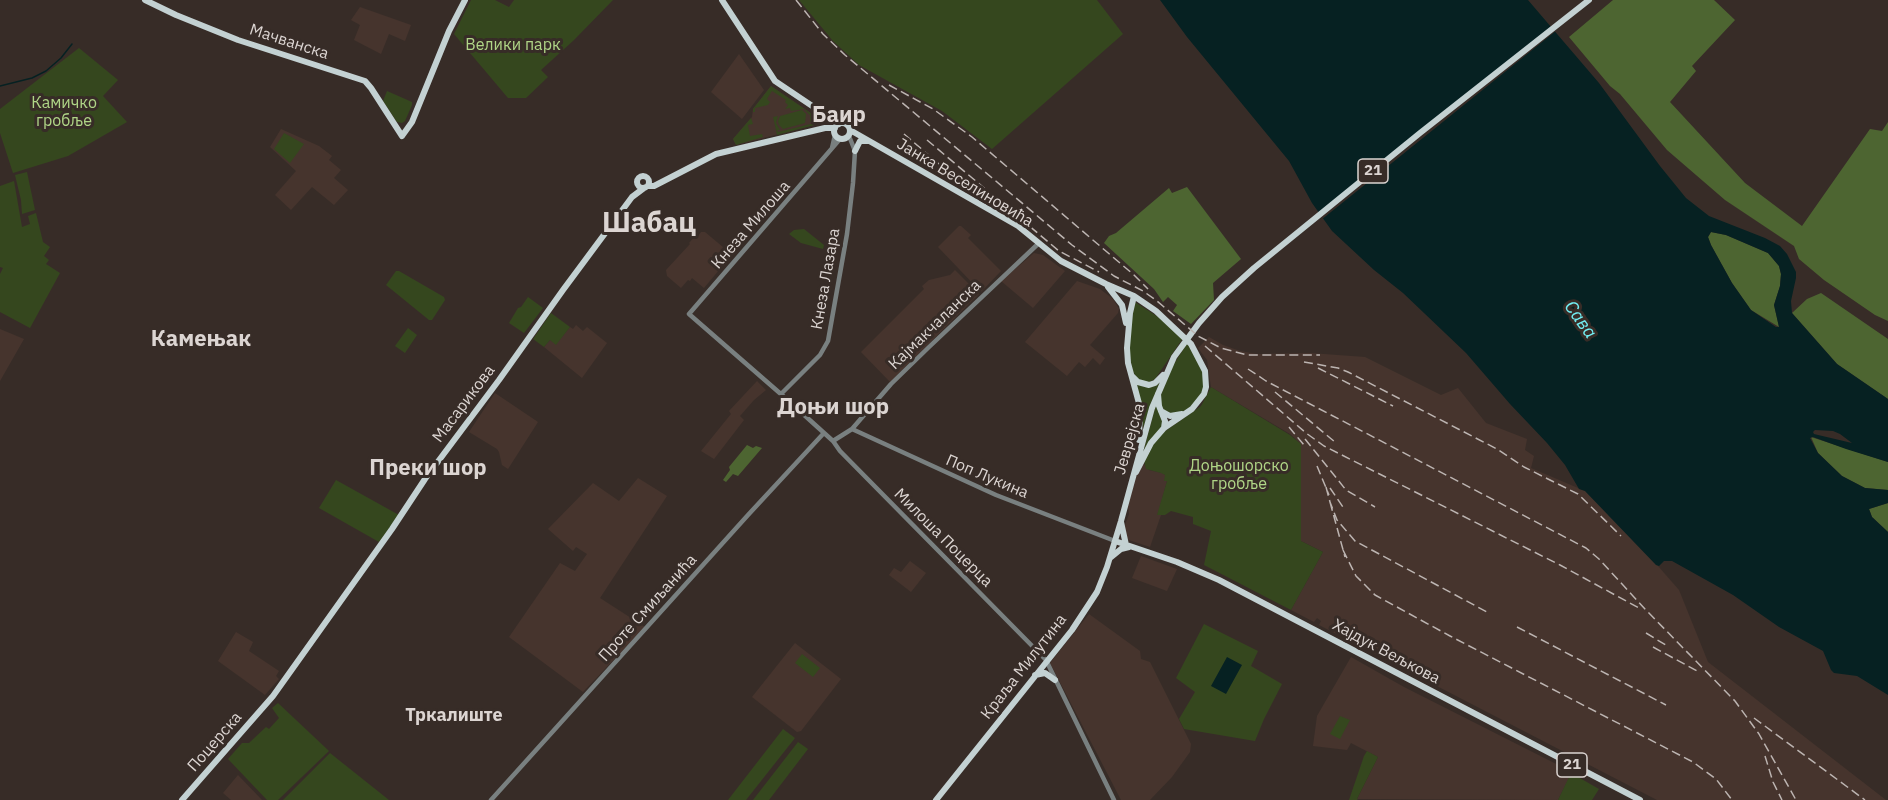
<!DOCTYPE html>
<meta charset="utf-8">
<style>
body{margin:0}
canvas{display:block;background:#372c27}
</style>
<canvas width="1888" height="800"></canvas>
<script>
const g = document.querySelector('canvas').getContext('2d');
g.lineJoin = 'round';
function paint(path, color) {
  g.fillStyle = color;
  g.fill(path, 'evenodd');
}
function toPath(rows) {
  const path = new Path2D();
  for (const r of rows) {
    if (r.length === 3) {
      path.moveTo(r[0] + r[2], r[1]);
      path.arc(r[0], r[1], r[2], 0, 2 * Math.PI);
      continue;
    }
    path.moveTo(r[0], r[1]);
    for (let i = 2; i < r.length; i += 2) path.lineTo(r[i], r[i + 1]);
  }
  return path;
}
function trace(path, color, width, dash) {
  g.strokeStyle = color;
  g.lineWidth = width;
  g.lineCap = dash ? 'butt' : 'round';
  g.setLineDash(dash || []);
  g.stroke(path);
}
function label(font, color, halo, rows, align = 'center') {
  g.font = font + ' "IBM Plex Sans",sans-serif';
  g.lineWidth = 6;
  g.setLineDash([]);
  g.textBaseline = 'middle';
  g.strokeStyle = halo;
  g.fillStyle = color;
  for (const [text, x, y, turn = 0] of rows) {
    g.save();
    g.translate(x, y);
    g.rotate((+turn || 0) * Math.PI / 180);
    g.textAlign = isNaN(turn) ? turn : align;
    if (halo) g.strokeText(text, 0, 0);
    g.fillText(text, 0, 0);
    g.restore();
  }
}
paint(toPath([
 [360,7,411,25,405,41,389,34,381,54,354,40,360,25,351,20],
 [739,54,764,90,742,119,711,92],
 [771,86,821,120,822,123,736,145,733,139,752,117,753,109],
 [281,129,319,146,332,156,329,160,341,170,334,178,348,190,334,205,312,187,291,210,275,195,296,171,270,147],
 [959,226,961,226,971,235,968,238,1001,271,981,292,938,247],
 [701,232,705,232,730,253,730,257,704,288,692,278,690,281,688,280,681,288,667,276,666,270,690,244,689,243,696,235,698,236],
 [1034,253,1043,255,1065,271,1033,308,1001,281],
 [955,270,979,294,890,382,861,352,924,289,922,286,929,280,950,275],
 [1077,281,1100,289,1113,299,1119,309,1118,313,1090,345,1105,358,1100,365,1093,358,1085,367,1079,362,1067,376,1025,342],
 [576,325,583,331,587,327,607,343,582,378,544,347,550,340,556,344,570,327,573,329],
 [0,329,24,339,0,381],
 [1209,337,1223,345,1240,351,1257,354,1310,353,1365,357,1441,395,1458,388,1486,423,1527,439,1525,450,1534,456,1531,468,1585,491,1658,566,1679,590,1708,662,1886,800,1657,800,1319,625,1321,621,1317,618,1314,622,1291,610,1323,552,1301,541,1301,444,1290,434,1211,387,1207,360,1198,348],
 [757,381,766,390,754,400,740,416,744,420,714,459,701,451,731,414,729,411],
 [495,393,538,422,508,469,502,465,499,452,497,449,469,432],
 [1144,464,1149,470,1162,473,1165,475,1167,481,1158,514,1161,515,1150,547,1126,539,1124,528,1129,514,1128,506,1137,472],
 [638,478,667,496,600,598,645,627,583,692,509,637,560,563,575,571,587,554,576,547,573,551,548,529,593,483,619,501],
 [1141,556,1177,569,1167,591,1132,578],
 [910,561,926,573,911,592,889,575,894,568,901,572],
 [1089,614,1140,651,1141,659,1150,662,1191,744,1190,752,1172,777,1150,800,1121,800,1050,663],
 [236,632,253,642,249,651,279,671,276,676,279,679,265,695,218,661],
 [795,643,841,679,801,731,797,732,752,697],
 [1351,657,1404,687,1572,772,1558,800,1357,799,1378,757,1351,743,1347,750,1313,746,1317,716],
 [238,775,262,800,231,800,223,793]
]), '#46342d');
paint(toPath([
 [471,0,495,0,509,7,514,0,613,0,574,40,541,70,548,77,526,98,508,98,454,34],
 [799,0,1097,0,1123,34,992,149,942,111,859,65,833,41],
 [79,48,118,80,103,96,127,122,68,156,13,173,0,133,0,109],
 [771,86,821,120,822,123,777,135,773,117,778,116,776,123,780,130,777,130,778,132,815,123,814,121,810,122,810,115,804,109,791,111,790,108,785,109,788,105,785,102,786,100,772,91,767,99,770,102,768,105,755,108,755,112,753,112,753,109],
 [387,91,412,102,412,105,405,121,402,123,397,122,383,101],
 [802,110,806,114,805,123,783,129,779,125,778,121,780,116],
 [751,118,753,124,748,125,750,136,762,134,763,137,736,145,733,139],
 [284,133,304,144,290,163,274,149],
 [27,172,35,210,22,214,21,200,15,175],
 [14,181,22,227,30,224,28,216,36,213,43,242,50,247,44,256,49,260,46,264,60,273,30,328,0,312,0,274,3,268,0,267,0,186],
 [804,229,824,245,823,249,801,243,789,234,794,230],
 [396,271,399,271,444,297,445,300,432,320,429,320,386,285],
 [528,297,543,308,524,333,509,323,518,308,521,307],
 [1135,302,1169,324,1183,338,1155,379,1148,383,1138,379,1133,372,1129,353,1130,329],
 [551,313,570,327,556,345,550,340,544,347,533,339],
 [408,328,417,335,405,353,395,346],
 [1188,342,1203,373,1204,388,1196,402,1186,410,1176,414,1166,412,1161,406,1160,397,1172,367],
 [1161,380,1151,403,1143,428,1142,414,1136,383,1144,387,1148,387],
 [1211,387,1290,435,1301,444,1301,541,1323,552,1291,610,1204,565,1211,531,1193,524,1193,517,1171,511,1165,515,1157,515,1167,481,1164,481,1165,475,1161,473,1146,469,1144,461,1152,445,1164,432,1201,406],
 [1156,405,1163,419,1163,426,1140,463],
 [336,480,399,515,379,542,319,508],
 [1204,624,1258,651,1251,666,1282,684,1264,719,1255,741,1184,729,1179,719,1195,692,1176,678],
 [802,654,820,668,813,677,795,663],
 [278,703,329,751,278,800,267,800,228,759,242,743,249,743,266,727,269,729,279,718,272,708],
 [1340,716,1350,720,1340,739,1330,734],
 [783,729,795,738,746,800,728,800],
 [798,742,808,749,769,800,753,800],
 [1367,751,1378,757,1357,799,1358,800,1349,800,1364,756],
 [330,753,389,800,283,800],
 [1571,773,1599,789,1592,800,1558,800]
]), '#35471e');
paint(toPath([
 [1613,0,1714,0,1735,20,1692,66,1696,71,1670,102,1745,183,1802,226,1870,129,1882,131,1888,122,1888,321,1875,315,1824,280,1799,259,1794,246,1725,200,1667,150,1620,94,1610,86,1569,37],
 [1187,187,1241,259,1213,283,1214,300,1191,324,1173,311,1177,305,1168,297,1163,302,1154,289,1104,243,1109,236,1116,233,1169,188,1172,193],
 [1711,232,1726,235,1768,253,1779,266,1781,274,1780,286,1774,305,1779,327,1751,310,1732,283,1711,245,1708,237],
 [1821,293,1888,339,1888,399,1837,364,1792,313,1807,299],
 [1811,437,1888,462,1888,490,1865,488,1842,476,1818,453],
 [747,445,753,448,756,446,762,448,738,476,733,474,726,482,723,480,730,470,729,467],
 [1888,503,1888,532,1872,517,1869,509]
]), '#4d6531');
paint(toPath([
 [1160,0,1528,0,1599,83,1660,166,1686,198,1709,216,1765,238,1780,246,1787,254,1796,272,1796,278,1791,301,1792,313,1837,364,1888,399,1888,462,1846,449,1813,437,1810,438,1818,453,1842,476,1865,488,1888,490,1888,503,1869,509,1872,517,1888,532,1888,695,1857,676,1834,673,1831,670,1823,651,1779,627,1733,595,1672,561,1664,561,1659,566,1656,565,1585,491,1579,489,1565,465,1547,443,1510,404,1466,353,1403,293,1374,270,1332,231,1312,203,1289,161,1187,37],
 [1711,232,1726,235,1768,253,1779,266,1781,274,1780,286,1774,305,1779,327,1776,327,1751,310,1732,283,1711,245,1708,237],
 [1815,430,1833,431,1840,434,1852,443,1814,434,1813,432],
 [1227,657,1242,665,1226,694,1211,686]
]), '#062122');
paint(toPath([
 [1554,26,1557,30,1321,220,1317,215]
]), '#372c27');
trace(toPath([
 [0,86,32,78,46,71,61,58,72,44]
]), '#062122', 1.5);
trace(toPath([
 [840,139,689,314,782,395,833,441,840,451,1046,660,1114,800],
 [832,148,835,135],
 [781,394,820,355,828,341,847,234,853,183,855,151,849,136],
 [852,429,996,495,1115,541],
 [833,441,852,429,891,384,928,348,1039,243],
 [491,800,748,515,823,434]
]), '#798080', 4.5);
trace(toPath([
 [145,0,176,15,238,40,365,81,371,88,402,136,412,122,449,31,465,0],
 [722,0,775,81,839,124],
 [842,131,8],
 [850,130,1018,226,1061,261,1106,284,1134,296,1156,311,1191,344,1205,371,1206,387,1204,394,1192,409,1164,428,1151,443,1136,472],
 [855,151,860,141,868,141],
 [643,182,6],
 [648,186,654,186,716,154,825,128,835,128],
 [1108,287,1122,305,1126,323],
 [1134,296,1130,313,1127,348,1128,363,1140,407,1139,440],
 [1132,376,1138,382,1149,385,1155,383,1163,375],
 [1158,394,1159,406,1165,421,1164,428],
 [1161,411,1170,416,1182,414],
 [1121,522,1126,545],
 [1115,541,1177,562,1219,580,1640,800],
 [1110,558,1121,549,1129,547],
 [1035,675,1045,673,1055,680],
 [182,800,273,696,392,529,425,479,499,380,563,290,632,197,644,188],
 [936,800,1072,630,1097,592,1107,567,1121,521,1152,408,1174,357,1199,323,1222,297,1254,268,1420,133,1589,0]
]), '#c3d1d2', 6);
trace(toPath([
 [796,0,823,34,845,55,991,177,1072,245,1114,276,1143,291,1157,301,1198,336,1221,348,1247,355,1320,355],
 [889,85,933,109,972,137,1134,275,1148,289],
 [904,134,974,194,996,205],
 [927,140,1059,251,1099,272],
 [1205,346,1306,433,1324,446,1560,565,1639,608],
 [1304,362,1338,368,1348,372,1497,449,1524,467,1578,494,1621,536],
 [1318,368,1393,406],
 [1248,369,1266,381,1586,548,1599,559,1645,609,1735,701,1759,734,1796,800],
 [1275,392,1335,442],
 [1289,427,1304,445],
 [1305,439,1346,490,1375,507],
 [1317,466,1329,495],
 [1326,487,1330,502,1337,520,1355,541,1487,612],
 [1330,488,1345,510],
 [1330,502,1345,557],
 [1343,550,1356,576,1375,595,1450,636,1693,762,1716,779,1732,800],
 [1517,627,1666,705],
 [1646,633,1669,647],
 [1653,647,1699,672],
 [1754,718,1865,800],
 [1765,756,1773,782,1782,800]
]), '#bcb4b1', 1.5, [9, 4.5]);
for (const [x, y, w] of [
 [1373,171,30],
 [1572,765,30]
]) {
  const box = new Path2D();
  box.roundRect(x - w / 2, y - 12, w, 24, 4.5);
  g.fillStyle = '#372c27';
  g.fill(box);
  trace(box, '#dcd5d2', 1.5);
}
label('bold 15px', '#dcd5d2', null, [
 ["21",1373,171],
 ["21",1572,765]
]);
label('16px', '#dcd5d2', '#372c27', [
 ["Мачванска",289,42,18],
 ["Јанка Веселиновића",965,183,31],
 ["Кнеза Милоша",751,225,-49],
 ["Кнеза Лазара",826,279,-80],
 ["Кајмакчаланска",935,325,-44],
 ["Масарикова",464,404,-53],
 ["Јеврејска",1130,439,-74],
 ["Поп Лукина",987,477,23],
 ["Милоша Поцерца",943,538,45],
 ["Проте Смиљанића",648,608,-48],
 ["Хајдук Вељкова",1386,652,28],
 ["Краља Милутина",1024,667,-52],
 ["Поцерска",215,742,-49]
]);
label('16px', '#b0d687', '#372c27', [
 ["Велики парк",513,45],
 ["Камичко",64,103],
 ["гробље",64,121],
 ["Доњошорско",1239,466],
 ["гробље",1239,484]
]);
label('italic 18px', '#73f0f5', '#372c27', [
 ["Сава",1580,320,54]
]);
label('bold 18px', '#dcd5d2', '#372c27', [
 ["Тркалиште",454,716]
]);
label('bold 22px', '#dcd5d2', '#372c27', [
 ["Баир",839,116],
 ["Камењак",201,340],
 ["Доњи шор",833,408],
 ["Преки шор",428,469]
]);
label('bold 28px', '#dcd5d2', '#372c27', [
 ["Шабац",649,224]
]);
</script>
